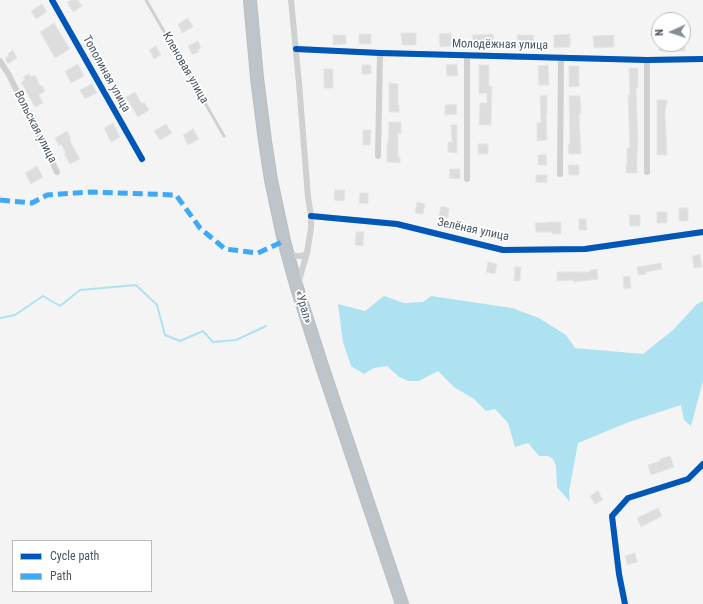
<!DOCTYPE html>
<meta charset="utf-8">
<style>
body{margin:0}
#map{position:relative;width:703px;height:604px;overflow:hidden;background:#f4f4f4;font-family:"Roboto Condensed",sans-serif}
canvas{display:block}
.legend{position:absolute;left:12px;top:540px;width:140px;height:52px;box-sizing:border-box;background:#fff;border:1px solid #b7bbc0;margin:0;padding:5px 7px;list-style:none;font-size:12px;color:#4a5661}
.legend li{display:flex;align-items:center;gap:8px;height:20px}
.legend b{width:20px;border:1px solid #b7bbc0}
.north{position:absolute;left:651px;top:12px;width:40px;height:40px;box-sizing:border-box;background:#fff;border:1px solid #b7bbc0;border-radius:50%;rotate:267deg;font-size:11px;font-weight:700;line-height:16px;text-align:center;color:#4a5661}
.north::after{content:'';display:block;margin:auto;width:14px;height:18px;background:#868d94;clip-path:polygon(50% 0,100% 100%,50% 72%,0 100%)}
</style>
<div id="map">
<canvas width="703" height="604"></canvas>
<ul class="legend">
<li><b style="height:5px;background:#0057b8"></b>Cycle path</li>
<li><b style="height:5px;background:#3fa9f5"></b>Path</li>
</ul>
<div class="north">N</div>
</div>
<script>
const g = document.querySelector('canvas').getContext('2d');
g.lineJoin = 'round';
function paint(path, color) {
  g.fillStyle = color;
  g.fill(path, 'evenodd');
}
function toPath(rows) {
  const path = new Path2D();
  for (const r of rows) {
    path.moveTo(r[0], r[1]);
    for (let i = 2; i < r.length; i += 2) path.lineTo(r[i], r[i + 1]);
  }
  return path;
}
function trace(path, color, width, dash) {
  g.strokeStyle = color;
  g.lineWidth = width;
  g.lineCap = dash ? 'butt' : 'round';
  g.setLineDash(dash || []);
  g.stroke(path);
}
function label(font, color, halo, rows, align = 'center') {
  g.font = font + ' "Roboto Condensed",sans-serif';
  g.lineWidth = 3.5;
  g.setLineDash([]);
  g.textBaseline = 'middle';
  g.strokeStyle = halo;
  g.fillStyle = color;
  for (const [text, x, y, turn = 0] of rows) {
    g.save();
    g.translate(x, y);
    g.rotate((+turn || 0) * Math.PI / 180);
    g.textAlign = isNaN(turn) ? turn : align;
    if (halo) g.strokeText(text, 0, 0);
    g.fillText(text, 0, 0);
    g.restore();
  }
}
paint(toPath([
 [384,296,404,303,423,302,431,296,512,308,539,318,566,335,575,348,643,354,673,330,697,304,703,301,703,381,691,426,684,420,681,405,629,422,578,443,569,491,570,502,557,487,556,466,553,459,548,456,539,456,528,443,515,447,508,423,495,409,486,411,474,399,454,387,438,371,419,381,408,381,399,377,387,366,374,368,364,374,351,366,343,342,338,304,365,311]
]), '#aee2f0');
trace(toPath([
 [0,318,15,315,43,296,60,306,80,290,136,285,157,305,165,335,180,341,203,331,213,342,236,340,266,326]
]), '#aee2f0', 2);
const building = toPath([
 [72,0,78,0,82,6,73,12,67,2,72,0],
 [42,4,47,12,36,19,31,11,42,4],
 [188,18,193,27,182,33,178,24,188,18],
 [54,23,70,49,55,58,40,32,54,23],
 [401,33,416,33,416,45,402,45,401,33],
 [451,33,452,46,440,47,439,34,451,33],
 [359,34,371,34,371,44,359,44,359,34],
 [493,34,494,46,473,47,472,35,493,34],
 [570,34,570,47,554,48,554,35,570,34],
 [333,35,346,35,346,44,333,45,333,35],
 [517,35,533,35,534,46,518,47,517,35],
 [614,35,614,47,594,48,593,36,614,35],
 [198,41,201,48,198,50,199,52,192,55,188,46,198,41],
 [659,44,685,44,685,51,659,51,659,44],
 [156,46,161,55,154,59,149,50,156,46],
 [13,50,17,58,8,64,5,58,9,56,8,54,13,50],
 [78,64,84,76,71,83,65,71,78,64],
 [457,64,458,76,447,76,446,65,457,64],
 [362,65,371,65,371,74,362,74,362,65],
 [479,65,489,65,489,86,492,86,491,125,479,125,480,103,487,103,487,93,479,94,479,65],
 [548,65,549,85,539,85,538,66,548,65],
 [569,66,579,66,579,86,569,87,569,66],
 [629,68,638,68,638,88,636,88,638,141,637,157,637,173,626,173,626,165,627,165,627,148,630,148,628,95,630,95,629,68],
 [324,69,333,69,333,88,324,88,324,69],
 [29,74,31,77,35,75,40,86,42,85,45,91,39,95,43,103,35,107,21,82,25,80,23,77,29,74],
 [389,83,398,84,398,105,399,105,399,112,389,112,389,83],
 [92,84,97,93,85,99,80,90,92,84],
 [135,92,142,104,144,102,149,110,138,117,126,97,135,92],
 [547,95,547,114,546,114,547,140,537,141,537,123,541,123,540,96,547,95],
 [569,96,580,96,581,114,579,114,581,154,569,154,568,144,570,144,569,96],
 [657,100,667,100,667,105,666,105,665,113,667,155,657,155,657,100],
 [456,104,457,114,445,115,445,105,456,104],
 [389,122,401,122,401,134,398,133,398,157,400,157,400,163,387,162,387,143,388,143,389,122],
 [113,123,120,137,111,142,104,128,113,123],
 [166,124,172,133,160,140,154,131,166,124],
 [451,125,457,125,457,153,448,152,448,142,452,142,451,125],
 [193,129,199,139,188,145,183,135,193,129],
 [363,130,371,130,370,145,363,145,363,130],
 [67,131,71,138,69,139,80,159,70,164,64,154,66,153,61,144,59,146,55,138,67,131],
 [478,144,488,144,488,154,478,154,478,144],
 [546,154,547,165,538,165,538,155,546,154],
 [568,165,579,165,579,175,569,175,568,165],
 [37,166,43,177,31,184,25,173,37,166],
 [450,169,460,169,460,179,449,178,450,169],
 [536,175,547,175,547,183,536,182,536,175],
 [335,190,345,190,344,201,334,200,335,190],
 [360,193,368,193,368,204,359,203,360,193],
 [417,202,425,204,423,214,415,213,417,202],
 [441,206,449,208,448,217,439,216,441,206],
 [679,208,688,208,688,221,679,221,679,208],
 [657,212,667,212,667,223,657,223,657,212],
 [629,215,640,215,640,226,630,226,629,215],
 [579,219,586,219,587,230,579,230,579,219],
 [551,222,561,222,561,234,552,234,552,232,536,232,535,223,551,222],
 [356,232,364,232,363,246,355,245,356,232],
 [700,254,702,267,694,268,692,256,700,254],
 [488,262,497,264,495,274,486,272,488,262],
 [661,263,662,269,646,272,646,274,638,275,637,267,661,263],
 [515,267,521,267,520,281,514,281,515,267],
 [597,269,598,279,583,281,573,282,573,280,557,281,557,272,590,272,590,270,597,269],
 [630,276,631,288,624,289,623,277,630,276],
 [670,456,674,467,651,475,648,465,660,461,660,459,670,456],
 [598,491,603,500,595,504,590,496,598,491],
 [658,508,662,516,641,527,637,518,658,508],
 [635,553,637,562,627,565,625,556,635,553]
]);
paint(building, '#ddddde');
trace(building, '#e5e6e7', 1);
const highway = toPath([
 [250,0,257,78,265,141,271,180,284,241,297,288,322,366,402,604]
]);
trace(highway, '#b9bec3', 14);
trace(toPath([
 [146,0,224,136]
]), '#ced0d2', 3);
trace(toPath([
 [52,0,142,159],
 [291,0,299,83,308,197,311,216,311,228,307,253,298,284],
 [296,49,380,53,647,60,703,59],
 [647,60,647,172],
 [0,61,9,75,57,172],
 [378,156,380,53],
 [560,174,561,58],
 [467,179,467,55],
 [311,216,397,224,503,250,585,249,703,232],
 [287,253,296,256,301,256,305,255,307,253],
 [625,604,619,574,612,516,628,498,688,479,703,464]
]), '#ced0d2', 6);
trace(highway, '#bec4c9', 12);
trace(toPath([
 [0,200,32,203,47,195,90,192,176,195,200,228,225,249,258,253,284,241]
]), '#3fa9f5', 5, [10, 5]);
trace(toPath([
 [52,0,142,159],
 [296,49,380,53,647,60,703,59],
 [311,216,397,224,503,250,585,249,703,232],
 [625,604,619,574,612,516,628,498,688,479,703,464]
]), '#0057b8', 6);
label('12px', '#4a5661', '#fff', [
 ["Молодёжная улица",500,45,1],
 ["Кленовая улица",185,68,60],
 ["Тополиная улица",106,74,61],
 ["Вольская улица",35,127,63],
 ["Зелёная улица",473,230,12],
 ["«Урал»",303,307,73]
]);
</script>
